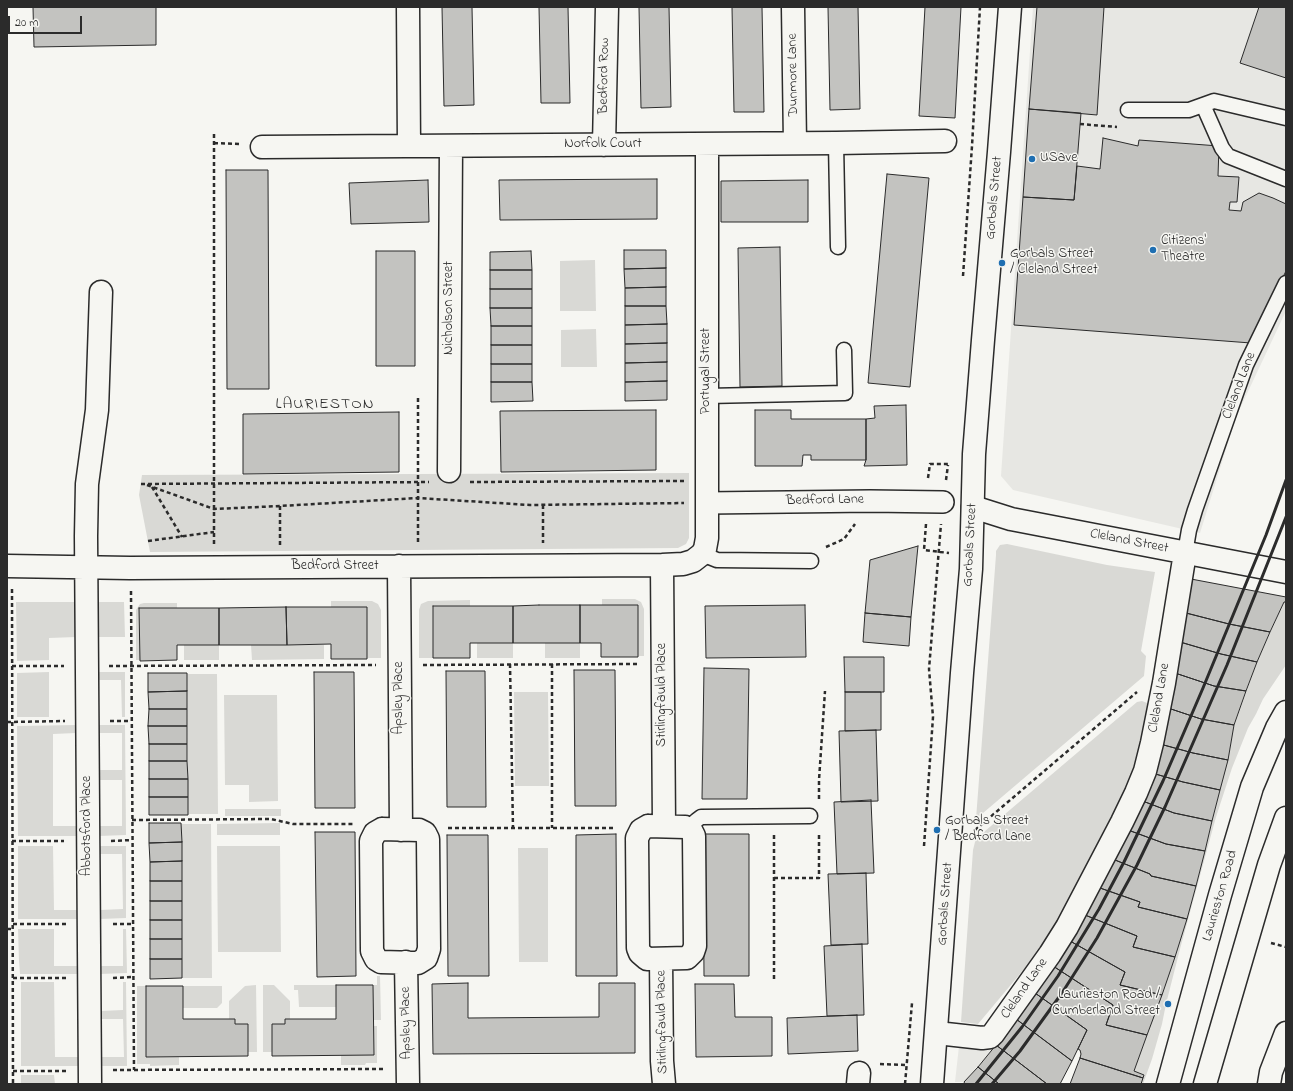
<!DOCTYPE html>
<style>
body{margin:0}
#map{position:relative;width:1293px;height:1091px;overflow:hidden;background:#f6f6f2;font-family:"Indie Flower",sans-serif}
canvas{display:block}
.frame{position:absolute;inset:0;border:8px solid #2b2b2b;pointer-events:none}
.scale{position:absolute;left:8px;top:16px;width:74px;height:18px;box-sizing:border-box;border:2px solid #2b2b2b;border-top:0;padding-left:5px;font-size:12px;line-height:14px;white-space:nowrap;color:#2b2b2b;-webkit-text-stroke:3px #f6f6f2;paint-order:stroke}
</style>
<div id="map">
<canvas width="1293" height="1091"></canvas>
<div class="frame"></div>
<div class="scale">20 m</div>
</div>
<script>
const g = document.querySelector('canvas').getContext('2d');
g.lineJoin = 'round';
function paint(path, color) {
  g.fillStyle = color;
  g.fill(path, 'evenodd');
}
function toPath(rows) {
  const path = new Path2D();
  for (const r of rows) {
    path.moveTo(r[0], r[1]);
    for (let i = 2; i < r.length; i += 2) path.lineTo(r[i], r[i + 1]);
  }
  return path;
}
function trace(path, color, width, dash) {
  g.strokeStyle = color;
  g.lineWidth = width;
  g.lineCap = dash ? 'butt' : 'round';
  g.setLineDash(dash || []);
  g.stroke(path);
}
function label(font, color, halo, rows, align = 'center') {
  g.font = font + ' "Indie Flower",sans-serif';
  g.lineWidth = 3;
  g.setLineDash([]);
  g.textBaseline = 'middle';
  g.strokeStyle = halo;
  g.fillStyle = color;
  for (const [text, x, y, turn = 0] of rows) {
    g.save();
    g.translate(x, y);
    g.rotate((+turn || 0) * Math.PI / 180);
    g.textAlign = isNaN(turn) ? turn : align;
    if (halo) g.strokeText(text, 0, 0);
    g.fillText(text, 0, 0);
    g.restore();
  }
}
paint(toPath([
 [1033,7,1286,7,1286,311,1236,417,1200,533,1013,490,1001,476],
 [959,1046,993,1049,964,1082,955,1082]
]), '#e7e7e3');
paint(toPath([
 [595,260,596,311,560,311,560,261],
 [596,329,597,367,561,367,561,330],
 [689,473,689,538,686,544,678,548,150,552,139,495,142,475],
 [1007,544,1107,565,1155,572,1141,651,1146,656,1144,676,976,819,996,555,996,551,1000,545],
 [602,599,635,599,641,602,644,609,644,656,638,656,638,605,602,605],
 [470,600,470,606,433,606,433,658,419,658,419,610,421,604,428,601],
 [331,601,372,601,378,604,381,610,381,658,367,658,367,607,331,607],
 [16,602,76,602,76,637,49,638,49,660,17,661],
 [98,602,124,602,125,637,98,637],
 [1284,602,1286,602,1286,665,1263,699,1256,714,1248,728,1232,768,1216,817,1180,949,1166,1004,1162,1024,1152,1059,1143,1084,1141,1084,1144,1075,1134,1071,1175,957,1196,886,1230,750,1233,729,1257,662],
 [144,603,177,603,177,608,140,608,140,660,136,660,136,610,140,604],
 [477,643,513,643,513,658,477,658],
 [545,643,580,643,580,658,545,658],
 [184,645,219,645,219,660,184,660],
 [251,645,324,645,324,659,252,660],
 [49,672,49,717,17,717,17,673],
 [99,672,125,672,125,717,122,717,121,680,98,680],
 [187,674,217,674,218,814,188,814],
 [514,692,548,692,549,786,515,786],
 [224,695,277,695,278,801,249,802,249,785,225,785],
 [1142,701,1147,703,1148,709,1139,765,1056,931,978,1024,961,1022,973,850,975,842,978,837,1137,702],
 [76,725,76,733,53,734,53,826,77,826,77,836,18,836,17,726],
 [99,725,125,725,126,835,99,836,99,826,122,826,122,780,99,780,99,770,122,770,122,733,99,733],
 [225,809,281,809,281,816,225,816],
 [280,823,280,835,217,835,217,824],
 [181,824,211,824,212,978,182,978],
 [18,846,53,846,54,910,78,910,78,919,18,919],
 [99,846,126,846,126,918,100,919,100,910,123,909,122,854,100,854],
 [217,846,280,846,281,952,218,952],
 [518,848,548,848,548,962,519,962],
 [18,929,54,929,54,966,78,966,78,974,20,974,19,961],
 [123,929,126,929,127,973,100,974,100,966,123,966],
 [377,976,380,976,381,1020,373,1020,373,985,377,985],
 [21,982,54,982,55,1057,78,1057,78,1066,21,1066],
 [123,982,126,982,127,1066,101,1066,101,1057,124,1057,123,1019,101,1019,101,1011,123,1010],
 [256,985,257,1052,248,1052,248,1024,235,1024,229,1019,229,1001,245,986],
 [263,985,274,985,290,1001,290,1019,285,1019,285,1024,272,1024,272,1052,263,1052],
 [294,985,336,985,336,1007,299,1007,298,990,294,990],
 [137,986,146,986,146,1057,179,1057,179,1065,150,1066,150,1064,137,1064],
 [183,986,222,986,222,1003,217,1008,183,1008],
 [373,1026,377,1026,377,1063,366,1063,365,1065,341,1065,341,1055,373,1055],
 [21,1075,54,1075,55,1084,21,1084]
]), '#d9d9d5');
const building = toPath([
 [33,7,156,7,156,45,34,47,33,7],
 [442,7,472,7,474,105,444,106,442,7],
 [539,7,568,7,570,103,541,103,539,7],
 [639,7,669,7,671,107,641,108,639,7],
 [732,7,762,7,764,112,734,112,732,7],
 [828,7,858,7,860,109,830,110,828,7],
 [925,7,961,7,955,118,919,116,925,7],
 [1037,7,1104,7,1097,115,1029,109,1037,7],
 [1259,7,1286,7,1286,78,1240,63,1259,7],
 [1029,109,1081,113,1074,200,1023,197,1029,109],
 [1103,138,1138,146,1139,140,1219,146,1218,176,1239,177,1237,202,1230,202,1229,210,1241,211,1243,202,1259,193,1273,198,1286,204,1286,271,1251,343,1014,325,1023,197,1074,200,1077,166,1100,169,1103,138],
 [226,170,268,170,269,389,227,389,226,170],
 [887,174,929,178,910,387,868,383,887,174],
 [657,179,657,219,500,220,499,180,657,179],
 [428,180,429,222,351,224,349,183,428,180],
 [808,180,808,222,721,222,721,181,808,180],
 [780,247,782,386,740,387,738,248,780,247],
 [624,250,666,250,666,268,624,269,624,250],
 [376,251,415,251,415,366,376,366,376,251],
 [531,251,532,270,490,270,490,252,531,251],
 [666,268,666,287,625,288,624,269,666,268],
 [490,270,532,270,532,289,490,289,490,270],
 [666,287,666,306,625,306,625,288,666,287],
 [490,289,532,289,532,308,490,308,490,289],
 [625,306,666,306,667,324,625,325,625,306],
 [490,308,532,308,532,326,491,326,490,308],
 [667,324,667,343,625,344,625,325,667,324],
 [491,326,532,326,532,345,491,345,491,326],
 [667,343,667,362,625,363,625,344,667,343],
 [491,345,532,345,532,364,491,364,491,345],
 [667,362,667,381,625,382,625,363,667,362],
 [491,364,532,364,532,382,491,382,491,364],
 [667,381,667,400,625,401,625,382,667,381],
 [491,382,532,382,533,401,491,402,491,382],
 [906,405,907,465,864,466,866,460,866,419,875,418,874,406,906,405],
 [656,410,656,470,501,472,500,411,656,410],
 [755,410,791,410,791,419,866,419,866,460,811,460,811,455,803,455,802,466,755,466,755,410],
 [399,412,399,472,243,474,243,414,399,412],
 [918,546,911,617,865,613,870,560,918,546],
 [1191,579,1286,597,1286,602,1284,602,1270,632,1229,624,1186,613,1191,579],
 [539,605,580,605,580,643,513,643,513,606,539,605],
 [580,605,638,605,638,657,601,657,601,643,580,643,580,605],
 [805,605,806,657,706,658,705,606,805,605],
 [433,606,513,606,513,643,470,643,470,658,433,658,433,606],
 [286,607,287,645,219,645,219,608,286,607],
 [286,607,367,607,367,659,331,659,331,644,287,645,286,607],
 [139,608,219,608,219,645,177,645,177,660,140,661,139,608],
 [865,613,911,617,909,646,863,642,865,613],
 [1186,613,1229,624,1270,632,1257,662,1221,654,1180,642,1186,613],
 [1180,642,1221,654,1257,662,1246,691,1214,686,1175,673,1180,642],
 [844,657,884,657,884,692,845,692,844,657],
 [704,668,749,669,747,799,702,799,704,668],
 [574,670,615,670,616,806,575,806,574,670],
 [446,671,485,671,486,807,447,807,446,671],
 [314,672,354,672,355,808,315,808,314,672],
 [148,673,187,673,187,691,148,692,148,673],
 [1175,673,1214,686,1246,691,1234,725,1201,719,1168,708,1175,673],
 [187,691,187,709,149,709,148,692,187,691],
 [845,692,881,692,881,730,845,731,845,692],
 [1168,708,1201,719,1234,725,1228,760,1193,753,1160,744,1168,708],
 [149,709,187,709,187,726,148,726,149,709],
 [148,726,187,726,187,744,149,744,148,726],
 [876,730,878,801,841,802,839,731,876,730],
 [149,744,187,744,187,761,149,761,149,744],
 [1160,744,1193,753,1228,760,1220,790,1183,782,1152,773,1160,744],
 [149,761,187,761,188,779,149,779,149,761],
 [1152,773,1183,782,1220,790,1212,821,1174,813,1140,800,1152,773],
 [149,779,188,779,188,797,149,797,149,779],
 [149,797,188,797,188,815,149,815,149,797],
 [871,800,874,873,837,874,834,802,871,800],
 [1140,800,1174,813,1212,821,1205,851,1166,844,1128,830,1140,800],
 [149,823,181,823,182,842,149,843,149,823],
 [1128,830,1166,844,1205,851,1196,886,1151,876,1150,874,1115,860,1128,830],
 [315,832,355,832,356,976,317,977,315,832],
 [616,834,617,976,576,976,576,835,616,834],
 [703,834,749,834,749,976,704,976,703,834],
 [447,835,488,835,489,976,448,976,447,835],
 [182,842,182,861,150,862,149,843,182,842],
 [1115,860,1150,874,1151,876,1196,886,1187,919,1138,907,1140,902,1100,888,1115,860],
 [182,861,182,881,150,881,150,862,182,861],
 [866,873,868,944,831,945,828,874,866,873],
 [150,881,182,881,182,901,150,901,150,881],
 [1100,888,1140,902,1138,907,1187,919,1175,957,1133,947,1137,936,1085,915,1100,888],
 [150,901,182,901,182,920,150,920,150,901],
 [1085,915,1137,936,1133,947,1175,957,1162,995,1120,985,1125,972,1070,941,1085,915],
 [150,920,182,920,182,939,150,939,150,920],
 [150,939,182,939,182,959,150,959,150,939],
 [1070,941,1125,972,1120,985,1162,995,1147,1035,1106,1025,1113,1005,1053,966,1070,941],
 [862,944,864,1015,827,1016,824,946,862,944],
 [150,959,182,959,182,978,150,979,150,959],
 [1053,966,1113,1005,1106,1025,1147,1035,1134,1071,1144,1075,1143,1078,1080,1058,1081,1054,1080,1050,1078,1049,1087,1030,1035,993,1053,966],
 [468,983,468,1018,599,1017,599,983,635,983,635,1053,433,1054,432,984,468,983],
 [695,984,734,984,735,1017,772,1017,772,1056,696,1057,695,984],
 [336,985,373,985,374,1055,272,1056,272,1024,285,1024,285,1019,336,1019,336,985],
 [146,986,183,986,183,1019,235,1019,235,1024,248,1024,248,1056,146,1057,146,986],
 [1035,993,1087,1030,1072,1061,1016,1019,1035,993],
 [857,1015,858,1051,788,1054,787,1018,857,1015],
 [1016,1019,1072,1061,1060,1084,1047,1084,996,1045,1016,1019],
 [996,1045,1047,1084,999,1084,978,1067,996,1045],
 [1080,1058,1143,1078,1141,1084,1070,1084,1080,1058],
 [978,1067,999,1084,965,1084,964,1082,978,1067]
]);
paint(building, '#c3c3c0');
trace(building, '#2b2b2b', 1);
const service = toPath([
 [1203,105,1222,148,1228,156,1286,179],
 [1128,110,1189,110,1214,101,1286,118],
 [836,143,838,247],
 [707,396,845,393,844,350],
 [1185,553,1189,530,1195,510,1246,365,1286,283],
 [702,554,717,560,811,561],
 [688,828,697,820,701,817,810,816]
]);
const pedestrian = toPath([
 [707,503,870,501,943,502]
]);
const minor = toPath([
 [408,7,409,146],
 [793,7,795,143],
 [604,145,607,7],
 [262,147,836,143,945,141],
 [449,471,451,146],
 [973,507,1011,519,1286,572],
 [662,565,664,826],
 [7,566,130,568,662,565,683,564,693,561,702,554,705,549,707,538,707,144],
 [399,566,401,830],
 [648,826,685,827,691,830,694,836,695,946,693,952,687,958,647,959,640,953,638,948,637,838,641,830,648,826],
 [382,829,419,830,425,833,428,839,429,949,426,958,418,963,381,962,376,959,372,951,371,841,375,833,382,829],
 [661,959,662,1061,664,1084],
 [406,962,408,1084],
 [937,1032,946,1034,982,1038,990,1037,993,1034,1050,954,1067,927,1122,822,1136,793,1145,771,1152,743,1164,683,1185,553],
 [90,1084,86,536,87,484,97,410,101,292],
 [858,1084,859,1073],
 [1269,1084,1271,1072,1286,1033]
]);
const primary = toPath([
 [932,1084,962,673,971,569,974,454,983,340,999,152,1010,7],
 [1168,1084,1220,895,1252,787,1277,728,1286,712],
 [1205,1084,1269,865,1286,818]
]);
trace(service, '#2b2b2b', 17);
trace(pedestrian, '#2b2b2b', 24);
trace(minor, '#2b2b2b', 25);
trace(primary, '#2b2b2b', 25);
trace(toPath([
 [1080,124,1117,127],
 [214,143,239,144],
 [963,276,972,146,980,7],
 [418,398,418,543],
 [928,478,930,464,948,464],
 [946,480,948,465],
 [470,482,685,481],
 [141,484,429,482],
 [147,485,214,509,280,506,418,498,530,505,684,503],
 [152,487,182,537],
 [543,505,543,543],
 [926,524,924,550,949,553],
 [148,541,214,532],
 [214,544,214,134],
 [280,545,280,506],
 [826,547,844,539,855,524],
 [12,589,13,1084],
 [131,591,134,1070],
 [510,664,513,828],
 [552,664,552,828],
 [423,665,640,664],
 [12,666,64,666],
 [109,666,376,665],
 [110,721,131,721],
 [7,722,65,721],
 [819,799,819,780,825,691],
 [132,820,271,819,293,824,353,824],
 [448,828,615,828],
 [975,830,1137,692],
 [774,835,774,981],
 [12,841,64,841],
 [111,841,132,840],
 [924,846,933,717,929,669,941,524],
 [774,878,819,878,819,834],
 [13,924,66,924],
 [113,924,133,924],
 [7,929,13,929],
 [1271,943,1286,947],
 [13,978,66,978],
 [113,978,133,977],
 [880,1064,907,1065],
 [113,1070,384,1069],
 [13,1071,66,1071],
 [905,1084,912,1003]
]), '#2b2b2b', 2.5, [4, 3]);
trace(service, '#f6f6f2', 14);
trace(pedestrian, '#f6f6f2', 21);
trace(minor, '#f6f6f2', 22);
trace(primary, '#f6f6f2', 22);
trace(toPath([
 [976,1084,1022,1027,1058,976,1099,909,1124,862,1163,781,1203,688,1266,535,1286,480],
 [992,1084,1020,1051,1062,993,1097,938,1137,865,1165,807,1227,665,1286,517]
]), '#2b2b2b', 3);
for (const [x, y, r, color] of [
 [1032,159,4,"#1f6fb2"],
 [1153,250,4,"#1f6fb2"],
 [1002,263,4,"#1f6fb2"],
 [937,830,4,"#1f6fb2"],
 [1168,1004,4,"#1f6fb2"]
]) {
  const dot = new Path2D();
  dot.arc(x, y, r, 0, 2 * Math.PI);
  g.fillStyle = color;
  g.fill(dot);
  trace(dot, '#f6f6f2', 1.5);
}
label('14px', '#2b2b2b', '#f6f6f2', [
 ["Dunmore Lane",794,75,-91],
 ["Bedford Row",605,76,-89],
 ["Norfolk Court",603,145],
 ["Gorbals Street",995,198,-85],
 ["Nicholson Street",450,308,-90],
 ["Portugal Street",707,371,-90],
 ["Cleland Lane",1240,386,-69],
 ["Bedford Lane",825,501,-1],
 ["Cleland Street",1129,542,11],
 ["Gorbals Street",971,545,-87],
 ["Bedford Street",335,567],
 ["Stirlingfauld Place",663,695,-90],
 ["Apsley Place",400,698,-90],
 ["Cleland Lane",1160,698,-80],
 ["Abbotsford Place",88,826,-90],
 ["Laurieston Road",1221,896,-74],
 ["Gorbals Street",946,904,-86],
 ["Cleland Lane",1025,989,-55],
 ["Stirlingfauld Place",663,1022,-91],
 ["Apsley Place",407,1023,-91]
]);
label('14px', '#2b2b2b', '#f6f6f2', [
 ["USave",1040,159],
 ["Citizens'",1161,242],
 ["Theatre",1161,258],
 ["Gorbals Street",1010,255],
 ["/ Cleland Street",1010,271],
 ["Gorbals Street",945,822],
 ["/ Bedford Lane",945,838],
 ["Laurieston Road /",1160,996,"right"],
 ["Cumberland Street",1160,1012,"right"]
], 'left');
g.letterSpacing = '1px';
label('16px', '#2b2b2b', '#f6f6f2', [
 ["LAURIESTON",325,405]
]);
g.letterSpacing = '0px';
</script>
